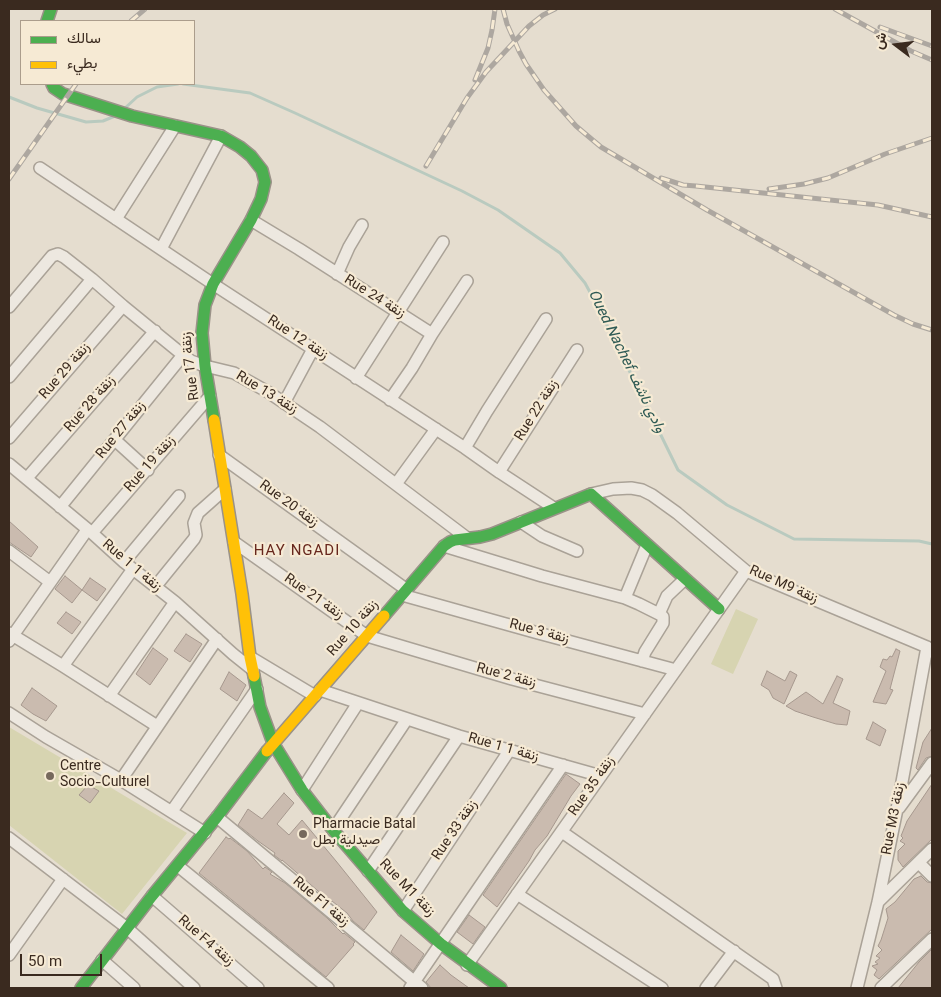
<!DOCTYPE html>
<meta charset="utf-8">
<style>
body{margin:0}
#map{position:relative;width:941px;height:997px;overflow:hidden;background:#e5ddcf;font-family:Georgia,Vazirmatn,serif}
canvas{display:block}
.frame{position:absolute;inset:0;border:10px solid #3a2a1f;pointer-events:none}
.legend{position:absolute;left:20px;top:20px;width:175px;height:65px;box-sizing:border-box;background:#f6ead4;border:1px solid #ab9d8c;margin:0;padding:6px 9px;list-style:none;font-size:15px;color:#3a2a1f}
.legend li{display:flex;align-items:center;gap:10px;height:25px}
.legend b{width:25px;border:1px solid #ab9d8c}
.north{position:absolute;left:871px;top:20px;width:50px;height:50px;-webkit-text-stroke:4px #f6ead4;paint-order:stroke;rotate:285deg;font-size:14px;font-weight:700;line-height:20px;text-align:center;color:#3a2a1f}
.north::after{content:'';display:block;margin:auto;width:18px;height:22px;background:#3a2a1f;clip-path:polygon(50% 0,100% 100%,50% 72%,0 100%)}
.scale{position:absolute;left:20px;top:954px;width:82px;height:22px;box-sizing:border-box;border:2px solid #3a2a1f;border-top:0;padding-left:6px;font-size:15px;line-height:18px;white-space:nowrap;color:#3a2a1f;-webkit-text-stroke:4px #f6ead4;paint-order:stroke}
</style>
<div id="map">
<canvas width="941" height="997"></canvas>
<div class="frame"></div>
<ul class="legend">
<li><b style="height:6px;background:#4caf50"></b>سالك</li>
<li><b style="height:6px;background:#ffc107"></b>بطيء</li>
</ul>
<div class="north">ش</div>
<div class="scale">50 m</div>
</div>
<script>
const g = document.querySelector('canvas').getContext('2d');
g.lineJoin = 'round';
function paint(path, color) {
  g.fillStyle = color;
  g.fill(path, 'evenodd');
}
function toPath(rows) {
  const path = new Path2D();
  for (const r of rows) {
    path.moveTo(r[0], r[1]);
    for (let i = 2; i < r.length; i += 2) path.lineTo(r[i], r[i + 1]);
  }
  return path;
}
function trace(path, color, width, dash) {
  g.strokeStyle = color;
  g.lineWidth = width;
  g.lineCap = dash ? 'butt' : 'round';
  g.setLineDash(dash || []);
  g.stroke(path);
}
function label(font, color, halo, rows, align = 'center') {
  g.font = font + ' Georgia,Vazirmatn,serif';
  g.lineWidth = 4.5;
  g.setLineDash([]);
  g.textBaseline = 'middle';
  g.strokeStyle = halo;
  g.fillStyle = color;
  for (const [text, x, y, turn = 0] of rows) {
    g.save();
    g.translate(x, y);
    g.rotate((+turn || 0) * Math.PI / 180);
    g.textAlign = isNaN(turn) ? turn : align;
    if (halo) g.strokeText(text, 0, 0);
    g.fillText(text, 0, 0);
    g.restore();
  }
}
paint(toPath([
 [736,609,758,619,733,674,711,664],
 [9,727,187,833,122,914,9,825]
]), '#d7d4b1');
trace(toPath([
 [183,84,250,93,295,113,462,191,498,210,560,253,585,283,598,307,678,470,727,505,794,539,919,541,932,544],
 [9,97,37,108,86,122,103,121,115,116],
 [124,109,137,97,157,87,178,84]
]), '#b9cabf', 3);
const building = toPath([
 [9,521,38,547,31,557,9,542,9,521],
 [65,576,82,590,72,603,55,589,65,576],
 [90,578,106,589,97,601,82,590,90,578],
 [66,612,81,622,72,634,57,623,66,612],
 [186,634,202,644,190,662,174,651,186,634],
 [153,648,168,659,150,685,136,674,153,648],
 [896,649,900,651,890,689,893,690,886,704,873,702,886,671,880,667,883,659,887,660,890,656,892,657,896,649],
 [767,671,785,681,790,671,797,675,784,704,773,698,769,690,761,685,767,671],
 [229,672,246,685,237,701,220,689,229,672],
 [837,676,843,679,833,703,850,711,847,725,836,724,813,717,795,711,786,706,806,692,823,704,837,676],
 [32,688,57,706,46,721,33,714,21,705,32,688],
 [873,722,886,730,880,746,866,739,873,722],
 [932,728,932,756,926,758,918,770,916,768,923,742,932,728],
 [566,774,580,784,571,796,547,836,535,850,529,861,497,907,483,895,566,774],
 [932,784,932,839,903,867,898,860,898,851,905,844,900,841,903,838,901,836,907,821,932,784],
 [88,785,99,791,90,803,79,795,88,785],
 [284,793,294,803,277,824,289,835,302,820,336,861,377,912,364,930,353,921,347,913,332,901,331,902,282,860,282,861,274,855,275,853,258,841,238,825,248,809,262,819,284,793],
 [226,837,229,839,230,838,247,851,263,869,265,867,272,872,270,874,285,883,327,918,343,934,344,933,355,942,353,944,354,945,326,977,199,873,226,837],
 [921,876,927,882,932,883,932,929,879,979,874,975,877,970,872,966,878,964,875,962,880,958,876,956,882,950,878,946,881,940,888,918,886,909,895,902,914,879,921,876],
 [469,915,485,927,473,944,457,932,469,915],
 [401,935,424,954,413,971,391,952,401,935],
 [932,949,932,988,898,988,919,962,932,949],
 [440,965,451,975,469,988,431,988,426,982,440,965]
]);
paint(building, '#cabbaf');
trace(building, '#a6988e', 1);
const street = toPath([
 [40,168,213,284,465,448,499,472,554,508],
 [116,219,175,126],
 [251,220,299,249,432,334],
 [161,249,221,136],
 [337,274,349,247,362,225],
 [9,307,52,256,58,254,64,257,92,279,123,306,183,355,191,361,205,366,234,373,268,392,320,427,467,538],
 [9,377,92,279],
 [356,378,443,242],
 [390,400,412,368,432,334,467,281],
 [284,403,313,349],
 [9,438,123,306],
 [115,440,148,470],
 [465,448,487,411,546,319],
 [219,455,407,590],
 [9,464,92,533,124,562,175,602,233,654,253,670],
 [499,472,577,350],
 [27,478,155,331],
 [396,484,436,429],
 [591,494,613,489,631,488,642,490,652,495,677,513,746,571,927,647,932,652],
 [60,507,183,355],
 [521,522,542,536,577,551],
 [92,533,210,396],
 [234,542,367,636,512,679,645,714],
 [444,546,542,576,625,598,639,604,661,615,663,617,663,623,645,652,642,661],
 [9,551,50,582],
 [124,562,179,496],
 [155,587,194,539,196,535,194,523,198,513,225,489],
 [402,595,538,633,676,670],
 [625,598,647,545],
 [659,614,667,596,685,579],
 [9,633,63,666,157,726],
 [9,641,87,530],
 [250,657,315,696],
 [63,666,133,569],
 [320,690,459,736,601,776],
 [109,696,175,602],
 [9,713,46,737,121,780,205,833],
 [121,780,217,639],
 [302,790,358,703],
 [899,808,932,763],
 [172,811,257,689],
 [217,817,422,988],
 [333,830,407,719],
 [562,832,773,979,776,988],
 [9,838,127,928,194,988],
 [919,863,932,876],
 [178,866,328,988],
 [368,871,459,736],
 [517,894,662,988],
 [152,896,258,988],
 [878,902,932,849],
 [403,911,509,751],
 [9,955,63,879],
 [102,960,134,988],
 [467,965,746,571],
 [410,988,563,765],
 [706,988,734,951],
 [857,988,878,902,897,809,927,647],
 [881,988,932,939]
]);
const fast = toPath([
 [47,21,51,9],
 [52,84,54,88,63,94,132,116,221,136,240,147,251,156,262,170,265,182,261,199,251,220,213,284,205,305,202,333,205,366,214,420],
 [384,616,444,546,450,542,455,540,480,537,492,534,591,494,719,609],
 [254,676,260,707,273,743,302,790,333,830,403,911,441,944,501,988],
 [81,988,152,896,217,817,267,751]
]);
const slow = toPath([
 [214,420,242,594,250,657,254,676],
 [267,751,384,616]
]);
trace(street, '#aaa297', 14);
trace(fast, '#9a9288', 14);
trace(slow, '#9a9288', 14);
trace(street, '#ede8e0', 11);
trace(fast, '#4caf50', 11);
trace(slow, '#ffc107', 11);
const rail = toPath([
 [503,9,507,24,519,51,526,64,544,90,576,126,601,147,707,210,894,315,913,324,932,330],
 [835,9,911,51,932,60],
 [131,21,145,9],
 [880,27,932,46],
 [475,80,488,48,492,30,495,9],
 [426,166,467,98,486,72,529,26,543,15,555,9],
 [661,178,683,185,696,186,878,205,932,217],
 [9,179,76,84],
 [769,189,804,184,828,178,885,154,932,138]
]);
trace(rail, '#ada7a0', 5);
trace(rail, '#f6ead4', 3, [9]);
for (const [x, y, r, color] of [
 [50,776,5,"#76695d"],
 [303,834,5,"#76695d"]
]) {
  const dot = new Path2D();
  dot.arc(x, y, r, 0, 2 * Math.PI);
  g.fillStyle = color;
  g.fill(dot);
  trace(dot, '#f6ead4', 2);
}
label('14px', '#3a2a1f', '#f6ead4', [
 ["Rue 24 زنقة",374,298,32],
 ["Rue 12 زنقة",297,339,33],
 ["Rue 17 زنقة",192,366,-97],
 ["Rue 29 زنقة",66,372,-49],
 ["Rue 13 زنقة",266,394,31],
 ["Rue 28 زنقة",91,405,-49],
 ["Rue 22 زنقة",538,411,-58],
 ["Rue 27 زنقة",122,431,-51],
 ["Rue 19 زنقة",151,465,-49],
 ["Rue 20 زنقة",288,505,36],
 ["Rue 1 زنقة 1",131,567,40],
 ["Rue M9 زنقة",783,586,24],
 ["Rue 21 زنقة",313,598,35],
 ["Rue 10 زنقة",354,629,-49],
 ["Rue 3 زنقة",539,633,15],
 ["Rue 2 زنقة",506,677,15],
 ["Rue 1 زنقة 1",503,749,16],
 ["Rue 35 زنقة",593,787,-55],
 ["Rue M3 زنقة",895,819,-79],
 ["Rue 33 زنقة",456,831,-56],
 ["Rue M1 زنقة",406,889,46],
 ["Rue F1 زنقة",320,903,40],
 ["Rue F4 زنقة",205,942,41]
]);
label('14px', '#3a2a1f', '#f6ead4', [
 ["Centre",60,768],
 ["Socio-Culturel",60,784],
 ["Pharmacie Batal",313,826],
 ["صيدلية بطل",313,842]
], 'left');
label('italic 15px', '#2e5a54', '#f6ead4', [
 ["Oued Nachef وادي ناشف",625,362,64]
]);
g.letterSpacing = '1px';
label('15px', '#67271d', '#f6ead4', [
 ["HAY NGADI",297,553]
]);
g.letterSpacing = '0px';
</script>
